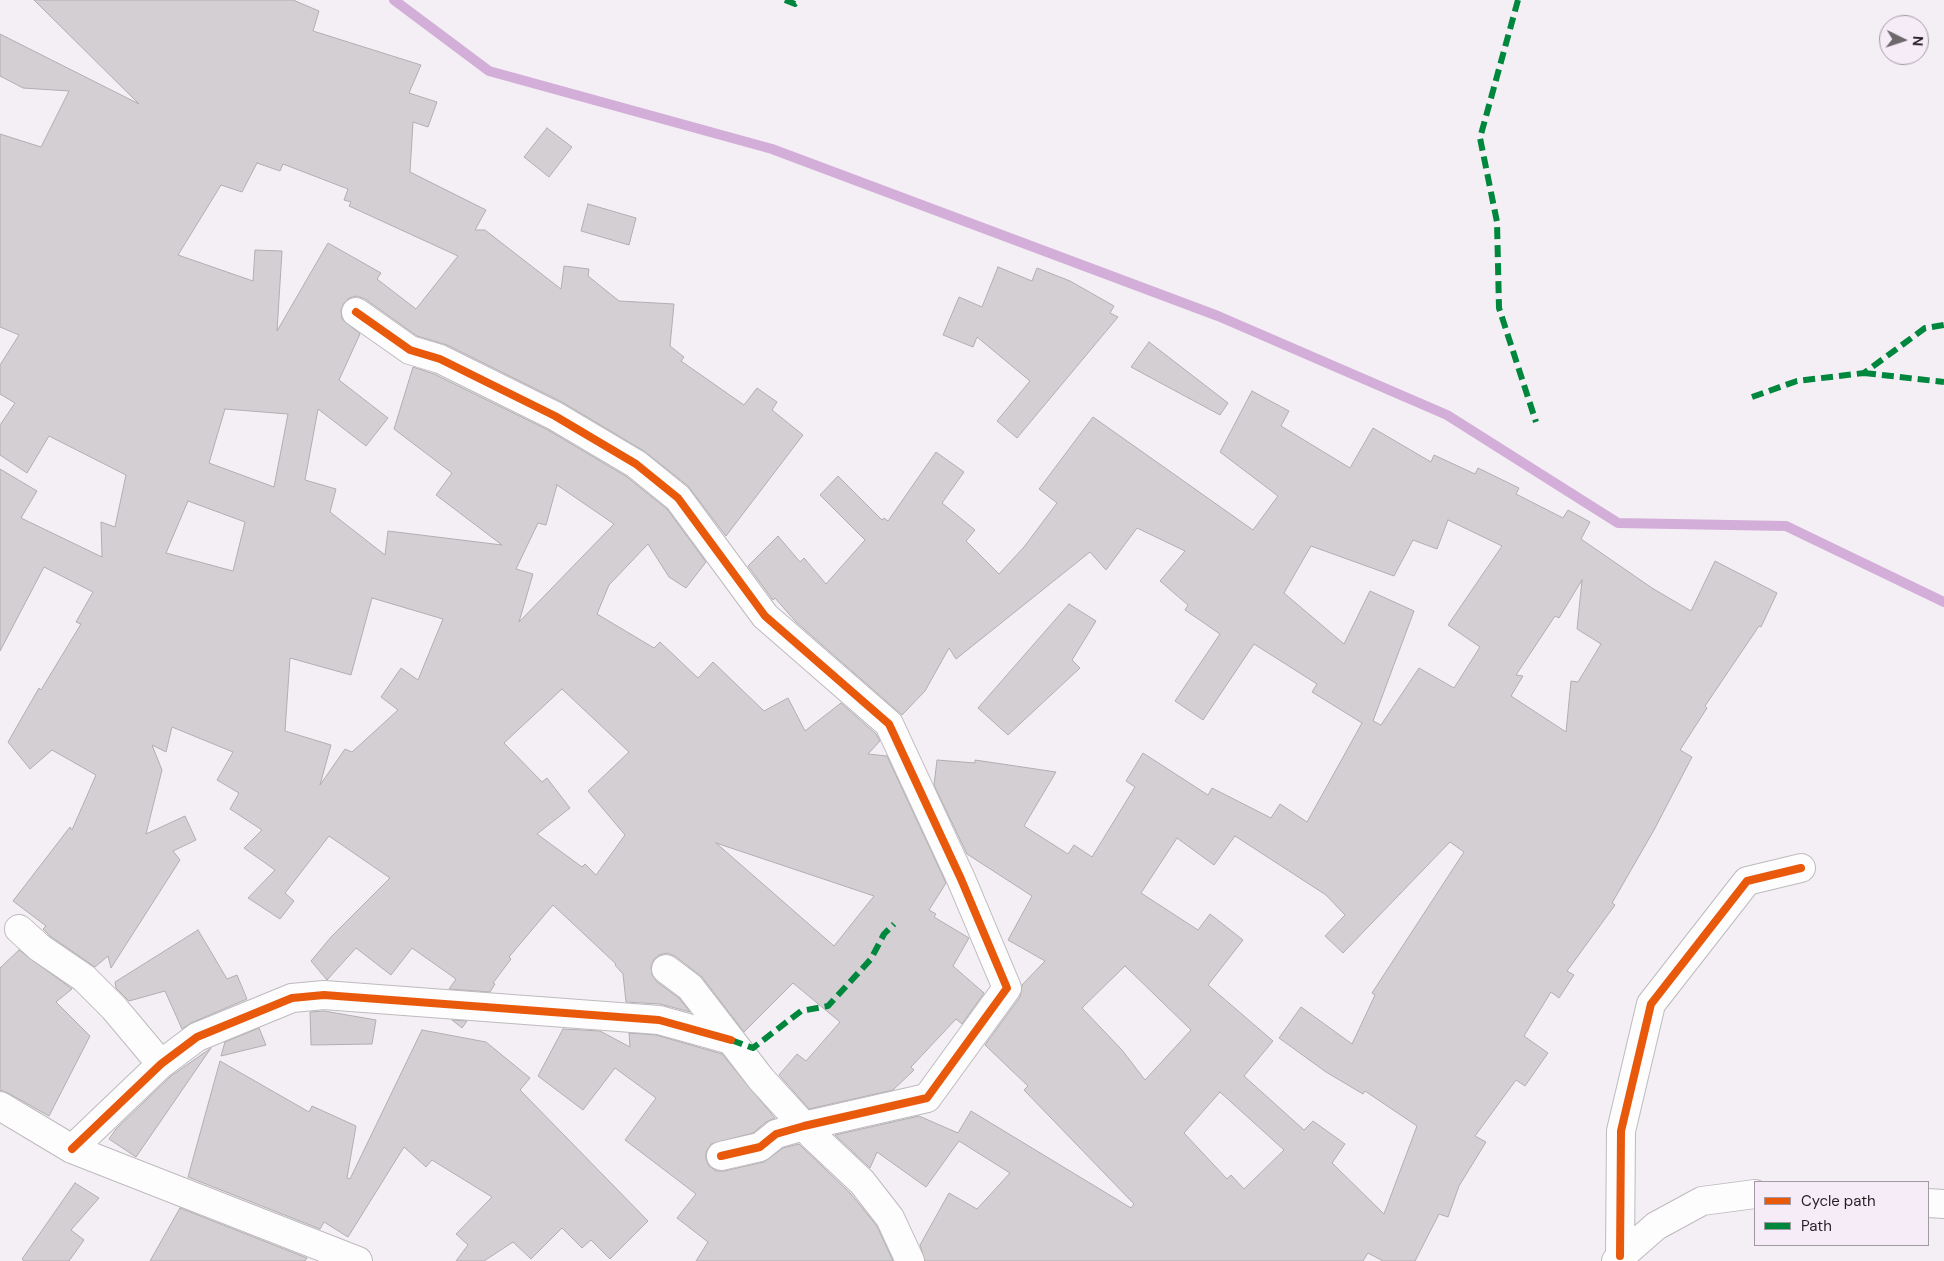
<!DOCTYPE html>
<style>
body{margin:0}
#map{position:relative;width:1944px;height:1261px;overflow:hidden;background:#f4eff4;font-family:"DM Sans",sans-serif}
canvas{display:block}
.legend{position:absolute;left:1754px;top:1181px;width:175px;height:65px;box-sizing:border-box;background:#f6ecf7;border:1px solid #a19aa2;margin:0;padding:6px 9px;list-style:none;font-size:15px;color:#221f23}
.legend li{display:flex;align-items:center;gap:10px;height:25px}
.legend b{width:25px;border:1px solid #a19aa2}
.north{position:absolute;left:1879px;top:15px;width:50px;height:50px;box-sizing:border-box;background:#f6ecf7;border:1px solid #a19aa2;border-radius:50%;rotate:94deg;font-size:14px;font-weight:700;line-height:20px;text-align:center;color:#221f23}
.north::after{content:'';display:block;margin:auto;width:18px;height:22px;background:#6c686c;clip-path:polygon(50% 0,100% 100%,50% 72%,0 100%)}
</style>
<div id="map">
<canvas width="1944" height="1261"></canvas>
<ul class="legend">
<li><b style="height:6px;background:#e8590c"></b>Cycle path</li>
<li><b style="height:6px;background:#00873e"></b>Path</li>
</ul>
<div class="north">N</div>
</div>
<script>
const g = document.querySelector('canvas').getContext('2d');
g.lineJoin = 'round';
function toPath(rows) {
  const path = new Path2D();
  for (const r of rows) {
    path.moveTo(r[0], r[1]);
    for (let i = 2; i < r.length; i += 2) path.lineTo(r[i], r[i + 1]);
  }
  return path;
}
function trace(path, color, width, dash) {
  g.strokeStyle = color;
  g.lineWidth = width;
  g.lineCap = dash ? 'butt' : 'round';
  g.setLineDash(dash || []);
  g.stroke(path);
}
function paint(path, color) {
  g.fillStyle = color;
  g.fill(path, 'evenodd');
}
trace(toPath([
 [394,0,489,71,772,149,1218,316,1447,415,1618,523,1786,526,1944,602]
]), '#d3aed9', 10);
const building = toPath([
 [34,0,293,0,319,11,313,31,421,65,409,93,437,102,428,127,413,122,410,172,486,210,475,230,485,230,561,289,564,266,589,269,588,276,619,301,674,304,670,346,684,357,681,361,744,405,757,388,777,402,772,410,803,435,726,536,688,486,644,451,562,402,447,345,417,336,365,299,357,296,349,298,344,303,341,310,342,319,360,334,339,380,388,418,366,446,318,409,305,480,336,489,330,512,385,555,388,531,502,545,436,495,452,473,394,429,413,367,434,374,548,430,627,477,667,509,706,562,686,588,669,577,648,544,609,585,597,614,654,648,660,642,698,678,713,662,764,711,788,698,805,731,841,703,876,734,880,741,868,754,887,756,946,883,929,910,936,914,934,917,969,938,953,966,984,993,962,1024,956,1019,911,1067,914,1070,893,1090,809,1109,779,1075,797,1054,806,1061,840,1022,793,983,744,1032,702,977,675,956,667,953,659,955,654,959,651,967,652,975,657,982,679,998,690,1012,660,1004,626,1002,623,974,615,965,616,964,553,905,509,957,511,959,493,983,495,984,490,992,449,989,456,979,412,948,391,975,356,948,327,980,311,961,331,937,390,878,329,836,285,893,294,901,280,919,248,898,275,870,244,848,262,830,230,809,239,793,217,780,233,752,172,727,166,752,152,745,162,770,146,834,185,816,196,840,173,851,180,860,111,968,108,956,95,967,50,936,43,929,46,926,13,901,70,827,72,830,96,775,52,750,30,769,8,742,39,688,41,690,81,624,76,622,93,592,44,567,0,651,0,469,37,491,21,518,102,557,101,522,115,527,126,475,49,436,27,473,0,455,0,425,15,403,0,394,0,365,19,335,0,327,0,134,41,147,69,91,23,88,0,76,0,34,139,104,34,0],
 [257,163,280,171,283,164,348,189,344,200,351,202,349,206,458,256,416,309,377,279,381,273,328,243,277,331,282,251,255,250,253,281,178,255,221,185,242,192,257,163],
 [225,409,288,414,274,487,209,463,225,409],
 [557,485,614,524,519,622,533,574,516,569,538,523,546,525,557,485],
 [188,501,245,522,233,571,166,553,188,501],
 [372,598,443,619,418,680,401,668,381,697,398,710,352,752,345,749,320,785,331,745,285,731,290,658,351,675,372,598],
 [562,689,629,752,588,791,625,835,596,875,585,864,582,867,537,834,570,808,547,778,542,782,504,743,562,689],
 [716,843,874,896,834,946,716,843],
 [547,128,572,147,549,177,524,157,547,128],
 [588,204,636,218,629,245,581,231,588,204],
 [998,267,1032,281,1037,268,1070,281,1114,306,1110,313,1118,317,1017,438,997,421,1030,381,977,337,973,347,943,335,959,297,982,307,998,267],
 [1149,342,1228,403,1220,415,1131,367,1149,342],
 [1252,391,1289,411,1281,426,1350,468,1373,428,1431,462,1434,455,1475,474,1478,468,1519,488,1516,494,1563,518,1568,510,1590,522,1581,539,1652,588,1691,611,1715,561,1777,593,1761,627,1759,626,1705,706,1707,708,1680,750,1692,757,1654,830,1612,903,1615,905,1567,971,1574,975,1559,998,1551,992,1524,1036,1548,1053,1525,1086,1516,1080,1475,1136,1486,1142,1459,1186,1448,1217,1439,1214,1415,1261,1383,1261,1368,1253,1363,1261,925,1261,920,1245,949,1193,977,1209,1010,1173,959,1141,926,1187,877,1152,870,1168,835,1135,919,1116,958,1133,971,1111,1131,1208,1134,1204,1024,1090,1028,1086,985,1045,1020,997,1022,985,1045,961,1008,940,1032,896,967,854,934,785,937,760,975,763,975,760,1056,772,1024,826,1068,854,1074,845,1092,857,1135,787,1126,781,1143,753,1208,795,1212,788,1271,818,1280,804,1307,822,1362,723,1312,692,1317,684,1254,644,1203,720,1175,701,1220,634,1185,610,1188,605,1160,581,1185,551,1137,528,1106,570,1090,552,956,659,949,648,925,691,902,715,796,622,775,598,773,600,748,566,778,536,800,562,804,558,826,584,865,540,820,495,838,476,882,520,884,518,888,521,936,452,964,472,942,503,975,530,966,541,999,574,1024,547,1057,503,1039,489,1093,417,1253,530,1278,496,1220,452,1252,391],
 [1448,520,1502,546,1448,625,1480,647,1454,688,1419,668,1381,725,1373,721,1414,611,1370,591,1344,644,1284,593,1311,546,1394,576,1413,540,1437,549,1448,520],
 [1582,580,1577,629,1601,644,1578,682,1571,681,1566,732,1511,696,1523,676,1516,675,1555,616,1559,618,1582,580],
 [1235,836,1326,895,1345,915,1325,936,1343,953,1450,842,1464,852,1372,993,1375,995,1352,1044,1301,1007,1279,1038,1326,1072,1363,1094,1365,1091,1417,1126,1384,1214,1332,1163,1345,1144,1313,1121,1304,1130,1244,1076,1273,1041,1208,985,1243,940,1210,914,1198,930,1141,893,1177,838,1214,865,1235,836],
 [1125,966,1191,1030,1145,1080,1122,1050,1082,1008,1125,966],
 [1220,1092,1284,1150,1244,1189,1231,1175,1227,1179,1184,1133,1220,1092],
 [1069,604,1096,621,1072,660,1080,668,1008,735,978,708,1069,604],
 [198,930,227,979,237,975,247,999,191,1023,182,1029,165,991,129,1001,116,988,115,982,198,930],
 [19,950,72,989,56,1002,90,1036,49,1116,8,1093,0,1090,0,968,19,950],
 [324,1011,376,1020,372,1044,311,1045,310,1012,324,1011],
 [452,1020,467,1021,462,1028,452,1020],
 [259,1028,266,1045,221,1056,225,1042,259,1028],
 [563,1029,600,1031,630,1047,629,1033,656,1035,722,1054,775,1118,766,1122,753,1133,711,1144,706,1152,706,1159,709,1166,716,1171,724,1171,764,1162,783,1148,799,1144,850,1193,877,1226,893,1261,696,1261,708,1242,677,1218,696,1194,625,1140,656,1098,615,1068,583,1110,538,1076,563,1029],
 [422,1030,486,1042,530,1078,520,1090,648,1221,610,1259,591,1240,582,1248,562,1228,531,1259,513,1242,484,1261,456,1261,468,1245,456,1234,492,1197,432,1160,426,1167,404,1147,348,1237,324,1222,320,1229,188,1177,220,1061,309,1112,312,1106,356,1126,347,1178,350,1179,422,1030],
 [211,1048,136,1157,109,1139,116,1129,171,1076,211,1048],
 [75,1183,99,1198,71,1230,84,1240,69,1261,24,1261,22,1259,75,1183],
 [180,1208,307,1258,305,1261,150,1261,180,1208]
]);
paint(building, '#d3cfd3');
trace(building, '#b1aeb2', 1);
const minor = toPath([
 [356,312,410,350,440,359,555,416,636,464,678,498,765,616,889,724,961,879,1007,988,927,1098,804,1126,776,1134,760,1147,721,1156],
 [19,929,40,948,84,978,114,1008,161,1064],
 [666,969,690,987,761,1079,814,1137,862,1182,890,1218,910,1261],
 [0,1106,72,1149,358,1261],
 [72,1149,161,1064,197,1037,292,998,324,995,659,1020,731,1040],
 [1928,1203,1944,1204],
 [1620,1256,1621,1131,1651,1004,1747,881,1801,868],
 [1616,1261,1656,1226,1702,1201,1755,1194]
]);
trace(minor, '#bebabe', 30);
trace(minor, '#fdfdfd', 28);
trace(toPath([
 [785,0,795,4,801,0],
 [1518,0,1480,138,1497,222,1499,308,1536,422],
 [1864,373,1944,382],
 [1752,397,1797,381,1864,373,1925,328,1944,325],
 [731,1040,753,1048,801,1011,828,1006,871,959,884,934,894,924]
]), '#00873e', 6, [12, 6]);
trace(toPath([
 [356,312,410,350,440,359,555,416,636,464,678,498,765,616,889,724,961,879,1007,988,927,1098,804,1126,776,1134,760,1147,721,1156],
 [72,1149,161,1064,197,1037,292,998,324,995,659,1020,731,1040],
 [1620,1256,1621,1131,1651,1004,1747,881,1801,868]
]), '#e8590c', 8);
</script>
